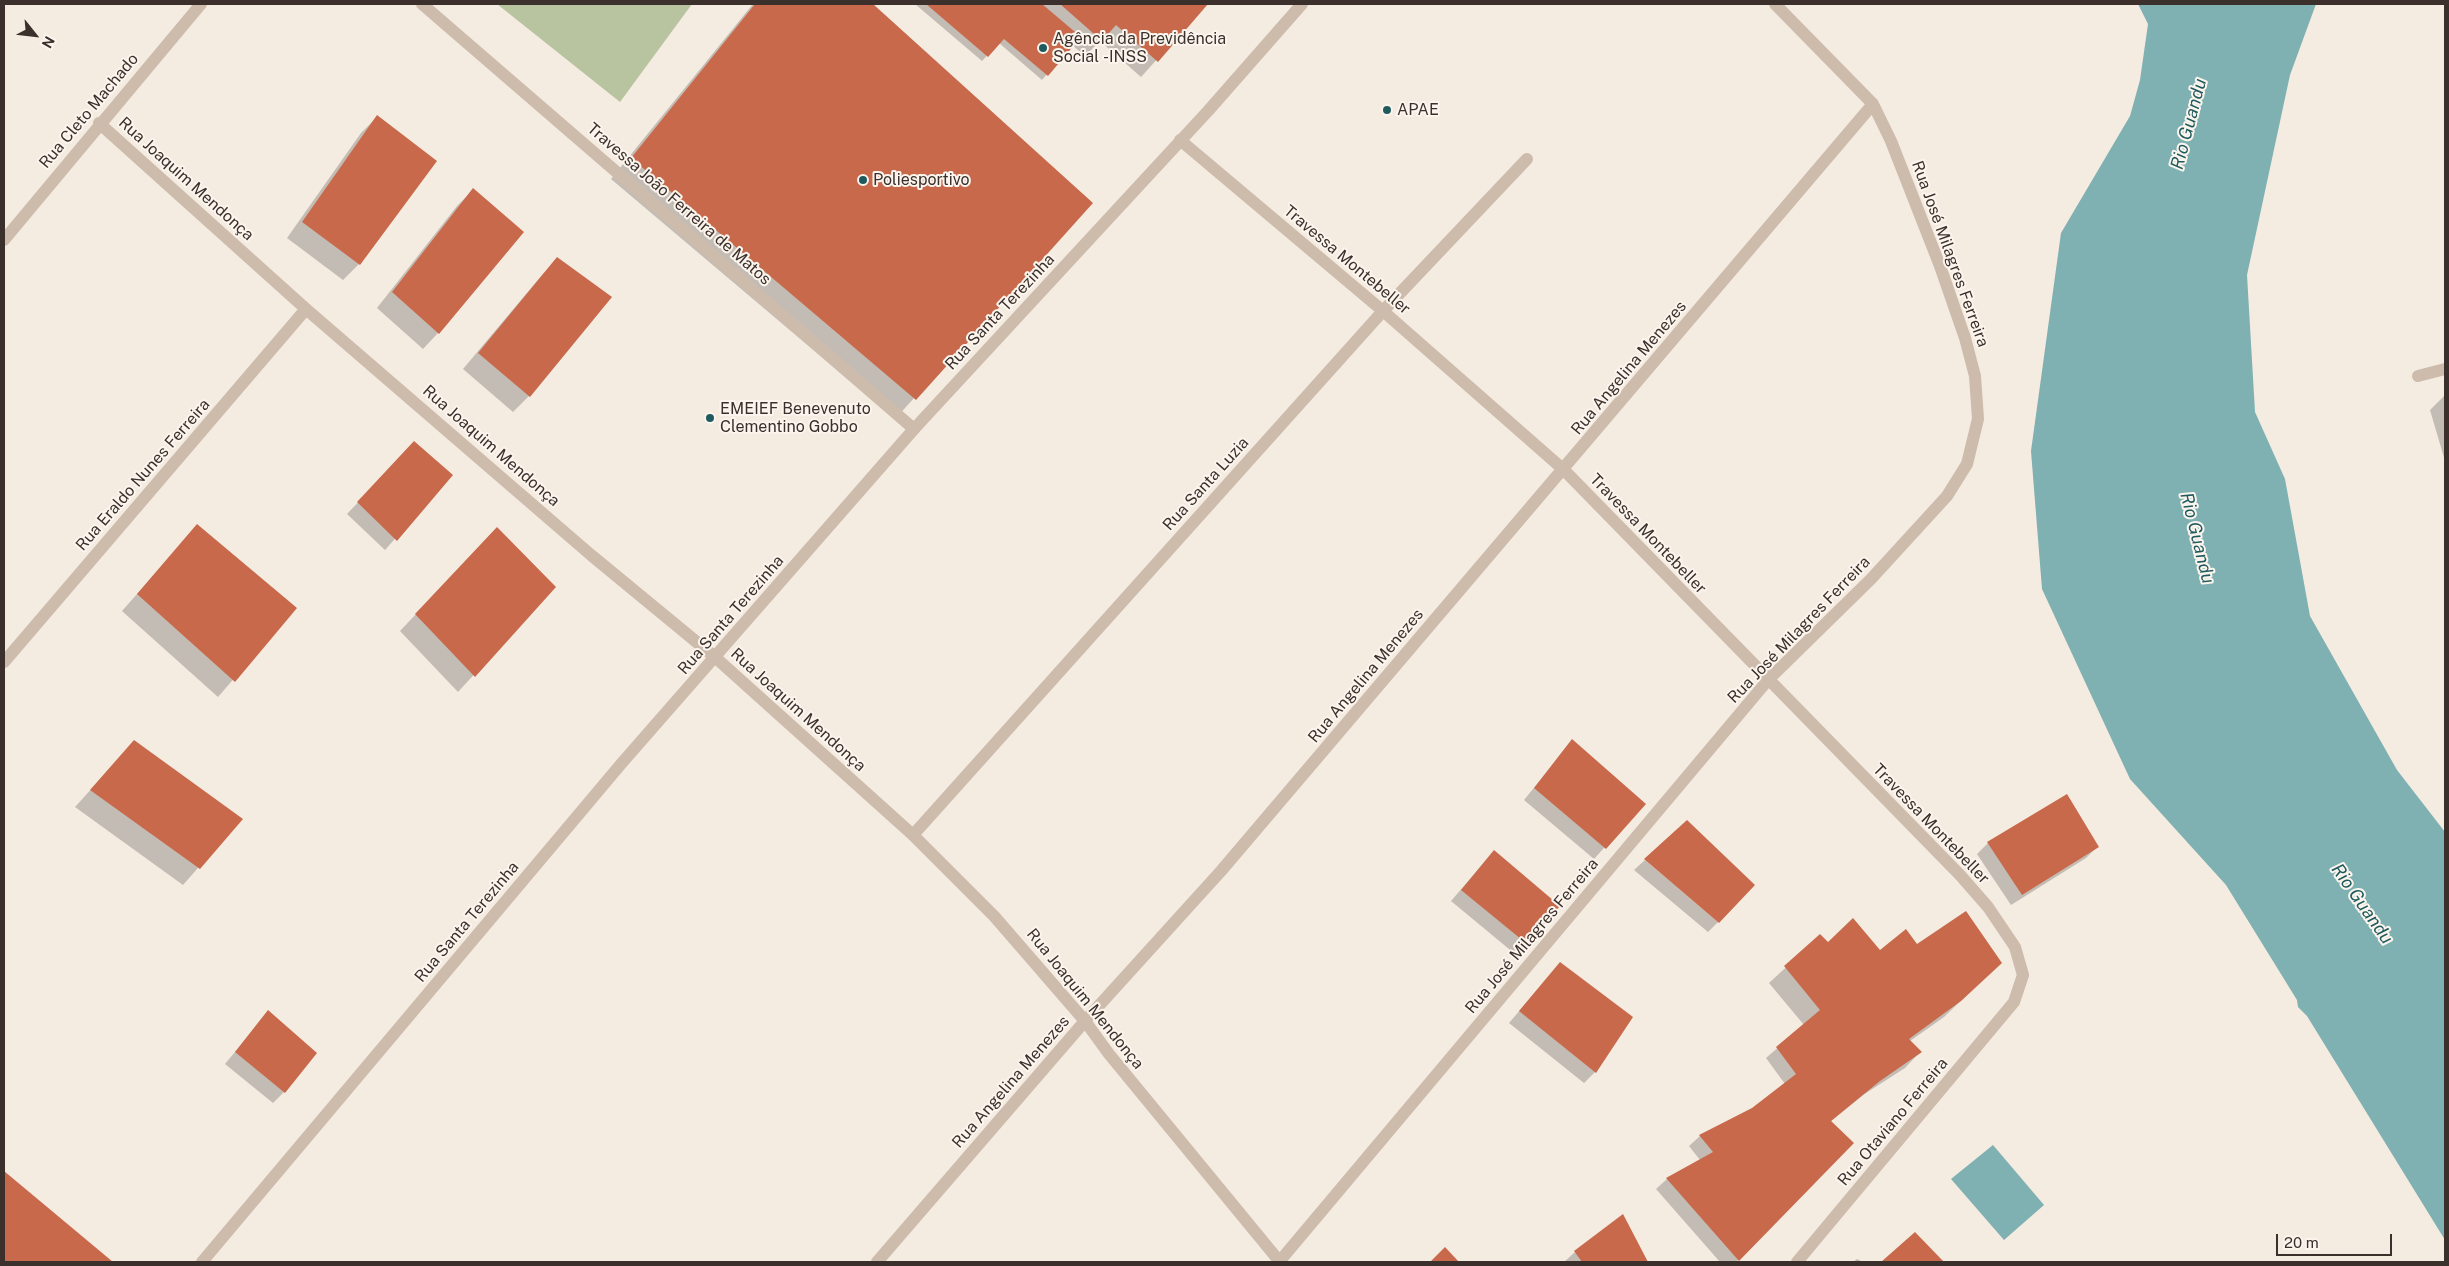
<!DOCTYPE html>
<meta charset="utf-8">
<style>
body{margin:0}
#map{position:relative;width:2449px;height:1266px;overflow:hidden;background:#f4ebe1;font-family:"Public Sans",sans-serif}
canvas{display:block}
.frame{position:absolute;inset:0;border:5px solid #3b302b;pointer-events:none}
.north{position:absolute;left:10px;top:10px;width:50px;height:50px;-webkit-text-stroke:4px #fbf5ee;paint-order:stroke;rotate:119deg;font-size:14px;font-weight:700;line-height:20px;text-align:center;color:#3b302b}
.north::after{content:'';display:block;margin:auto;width:18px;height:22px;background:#3b302b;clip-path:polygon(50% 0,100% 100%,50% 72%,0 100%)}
.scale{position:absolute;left:2276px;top:1234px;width:116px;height:22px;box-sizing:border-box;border:2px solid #3b302b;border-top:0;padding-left:6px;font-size:15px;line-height:18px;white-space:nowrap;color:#3b302b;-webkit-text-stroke:4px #fbf5ee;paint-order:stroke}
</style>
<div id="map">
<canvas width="2449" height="1266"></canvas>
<div class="frame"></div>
<div class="north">N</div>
<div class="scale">20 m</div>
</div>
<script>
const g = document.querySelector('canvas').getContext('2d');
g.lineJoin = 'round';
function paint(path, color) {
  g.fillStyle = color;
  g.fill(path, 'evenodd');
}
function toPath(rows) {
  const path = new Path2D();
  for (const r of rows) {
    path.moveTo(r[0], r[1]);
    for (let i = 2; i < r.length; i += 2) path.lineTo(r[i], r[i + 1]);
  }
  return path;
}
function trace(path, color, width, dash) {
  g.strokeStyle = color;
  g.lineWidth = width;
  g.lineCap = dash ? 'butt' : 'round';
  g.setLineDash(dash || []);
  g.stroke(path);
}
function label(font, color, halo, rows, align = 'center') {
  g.font = font + ' "Public Sans",sans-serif';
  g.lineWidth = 4;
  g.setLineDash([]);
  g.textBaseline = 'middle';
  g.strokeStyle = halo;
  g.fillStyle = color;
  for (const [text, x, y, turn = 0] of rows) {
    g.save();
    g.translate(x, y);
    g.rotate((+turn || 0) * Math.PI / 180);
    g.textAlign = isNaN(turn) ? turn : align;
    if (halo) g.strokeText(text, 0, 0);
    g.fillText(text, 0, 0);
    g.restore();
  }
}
paint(toPath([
 [497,4,692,4,620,102]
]), '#b8c4a0');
paint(toPath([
 [2138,4,2316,4,2290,75,2247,275,2255,412,2285,479,2310,616,2397,770,2445,832,2445,1240,2307,1016,2298,1007,2297,1000,2226,885,2130,779,2042,589,2031,451,2061,233,2130,116,2140,80,2148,24],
 [1993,1145,2044,1205,2004,1240,1951,1179]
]), '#7fb0b2');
paint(toPath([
 [753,4,871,4,1091,203,895,419,611,179],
 [915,4,1207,4,1141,77,1100,41,1085,56,1072,45,1042,80,999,43,982,61],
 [377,117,359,264,343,280,287,238,361,133],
 [473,190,438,333,423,349,377,308,457,206],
 [558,259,610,297,529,396,513,412,463,369,542,275],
 [2445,395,2445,461,2430,410],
 [404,454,451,475,385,550,347,514],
 [197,526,295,608,218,697,122,611],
 [481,545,554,587,458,692,400,631],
 [1572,741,1644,804,1594,859,1524,800],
 [134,742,241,819,183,885,75,807],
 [1988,843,2097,847,2086,858,2011,905,1977,854],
 [1494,851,1558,906,1515,954,1451,901],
 [1645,860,1718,922,1708,932,1634,870],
 [1820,936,1828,944,1880,952,1917,946,1990,973,1944,1017,1910,1041,1920,1052,1905,1068,1863,1095,1830,1122,1852,1143,1736,1262,1720,1262,1656,1189,1667,1179,1700,1160,1689,1146,1700,1136,1752,1110,1785,1084,1766,1058,1804,1025,1769,983],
 [1550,975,1595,1072,1584,1083,1509,1023],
 [268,1012,284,1092,273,1103,225,1064],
 [4,1173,111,1262,4,1262],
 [1623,1216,1647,1262,1564,1262,1575,1252],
 [1915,1234,1942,1262,1883,1262],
 [1857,1259,1863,1262,1853,1262]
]), '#0003');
paint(toPath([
 [755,4,873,4,1093,203,916,400,631,158],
 [926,4,1042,4,1081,37,1048,76,1004,39,988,57],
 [1060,4,1208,4,1158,62,1116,25,1102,41],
 [377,115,437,161,360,265,302,222],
 [473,188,524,232,439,334,392,292],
 [557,257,612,297,530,397,478,353],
 [414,441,453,475,397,541,357,502],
 [197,524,297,608,235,682,137,594],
 [497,527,556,587,475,677,415,614],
 [1572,739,1646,804,1606,849,1534,788],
 [134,740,243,819,200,869,90,790],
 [2067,794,2099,847,2022,895,1987,842],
 [1687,820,1755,885,1719,923,1644,859],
 [1494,850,1560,906,1527,944,1461,890],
 [1966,911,2002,963,1961,1001,1909,1039,1922,1052,1880,1081,1831,1121,1854,1143,1739,1261,1666,1178,1713,1152,1699,1135,1752,1108,1796,1074,1776,1047,1820,1010,1784,966,1820,934,1828,942,1853,918,1880,950,1906,929,1917,944],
 [1560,962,1633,1017,1596,1073,1519,1011],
 [268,1010,317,1053,285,1093,235,1052],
 [4,1171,113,1262,4,1262],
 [1623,1214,1648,1262,1582,1262,1574,1251],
 [1915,1232,1944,1262,1881,1262],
 [1445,1247,1459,1262,1430,1262]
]), '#c8694b');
trace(toPath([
 [422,4,914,429],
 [99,123,306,309,591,555,716,658],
 [1180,140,1383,311,1564,470,1960,875,1988,907,2015,947,2023,975,2014,1002,1797,1262],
 [4,240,201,4],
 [2418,376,2445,369],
 [4,662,306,309],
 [913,835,1383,311,1527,159],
 [877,1262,1085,1021,1221,871,1873,104],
 [1279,1262,1768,680,1871,579,1947,496,1967,464,1978,419,1975,376,1965,338,1940,266,1891,141,1873,104,1775,4]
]), '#cdbbac', 12);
trace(toPath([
 [716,658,913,835,994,916,1085,1021,1109,1054,1280,1262],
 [202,1262,621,764,914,429,1208,111,1302,4]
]), '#cdbbac', 12);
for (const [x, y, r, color] of [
 [1043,48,5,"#1f5a5e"],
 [1387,110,5,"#1f5a5e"],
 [863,180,5,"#1f5a5e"],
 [710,418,5,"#1f5a5e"]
]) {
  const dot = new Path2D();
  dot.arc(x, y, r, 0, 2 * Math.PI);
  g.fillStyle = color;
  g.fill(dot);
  trace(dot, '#fbf5ee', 2);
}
label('16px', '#3b302b', '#fbf5ee', [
 ["Agência da Previdência",1053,39],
 ["Social -INSS",1053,57],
 ["APAE",1397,110],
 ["Poliesportivo",873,180],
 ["EMEIEF Benevenuto",720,409],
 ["Clementino Gobbo",720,427]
], 'left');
label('16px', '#3b302b', '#fbf5ee', [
 ["Rua Cleto Machado",89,111,-50],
 ["Rua Joaquim Mendonça",186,179,42],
 ["Travessa João Ferreira de Matos",679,204,41],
 ["Rua José Milagres Ferreira",1950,254,70],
 ["Travessa Montebeller",1347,260,40],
 ["Rua Santa Terezinha",1000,312,-47],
 ["Rua Angelina Menezes",1629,368,-50],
 ["Rua Joaquim Mendonça",491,446,41],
 ["Rua Eraldo Nunes Ferreira",143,475,-49],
 ["Rua Santa Luzia",1206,484,-48],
 ["Travessa Montebeller",1648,534,46],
 ["Rua Santa Terezinha",731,615,-49],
 ["Rua José Milagres Ferreira",1799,630,-46],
 ["Rua Angelina Menezes",1366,676,-50],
 ["Rua Joaquim Mendonça",798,710,42],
 ["Travessa Montebeller",1931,824,46],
 ["Rua Santa Terezinha",467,922,-50],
 ["Rua José Milagres Ferreira",1532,936,-50],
 ["Rua Joaquim Mendonça",1085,999,51],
 ["Rua Angelina Menezes",1011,1082,-49],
 ["Rua Otaviano Ferreira",1893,1122,-50]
]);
label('italic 18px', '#1f5a5e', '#fbf5ee', [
 ["Rio Guandu",2189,124,-75],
 ["Rio Guandu",2197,538,76],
 ["Rio Guandu",2362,904,55]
]);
</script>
